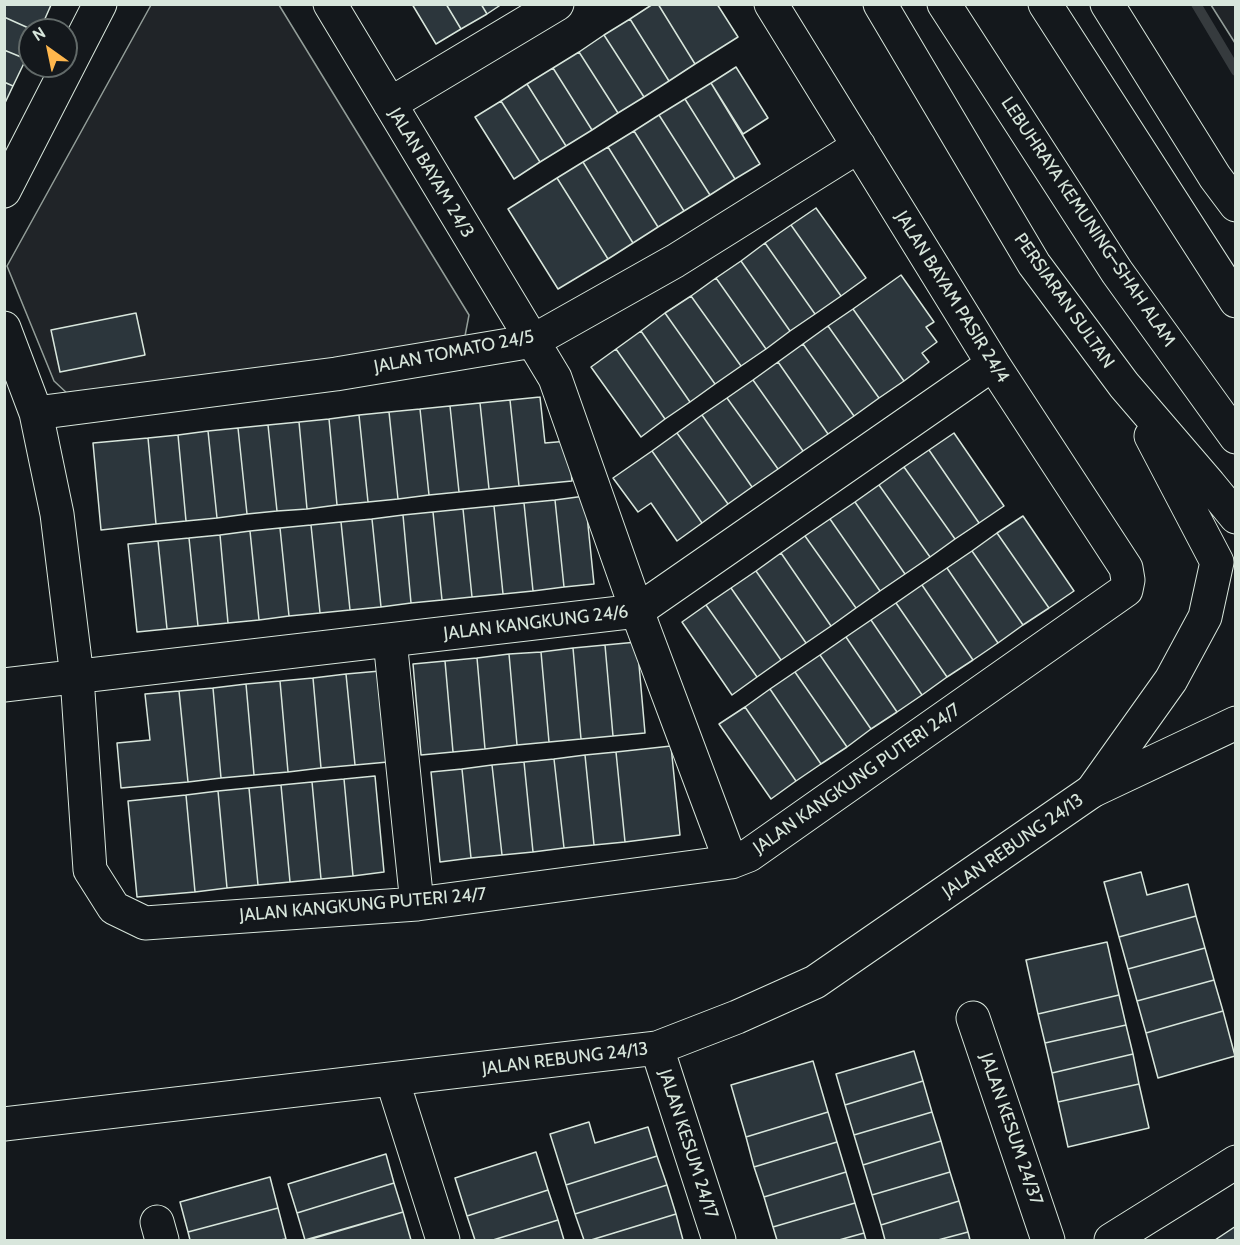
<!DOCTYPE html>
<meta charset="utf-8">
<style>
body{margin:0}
#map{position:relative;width:1240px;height:1245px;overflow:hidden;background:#14181c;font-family:Cabin,sans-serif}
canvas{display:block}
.frame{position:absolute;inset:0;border:6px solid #d8e6dc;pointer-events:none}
.north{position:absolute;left:18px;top:18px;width:60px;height:60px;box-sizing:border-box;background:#14181c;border:2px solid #626a69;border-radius:50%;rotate:327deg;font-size:16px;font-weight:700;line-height:24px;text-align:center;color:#d8e6dc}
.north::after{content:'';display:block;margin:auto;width:21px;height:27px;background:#ffb74d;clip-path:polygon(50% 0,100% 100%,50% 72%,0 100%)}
</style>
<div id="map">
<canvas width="1240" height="1245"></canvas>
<div class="frame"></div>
<div class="north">N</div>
</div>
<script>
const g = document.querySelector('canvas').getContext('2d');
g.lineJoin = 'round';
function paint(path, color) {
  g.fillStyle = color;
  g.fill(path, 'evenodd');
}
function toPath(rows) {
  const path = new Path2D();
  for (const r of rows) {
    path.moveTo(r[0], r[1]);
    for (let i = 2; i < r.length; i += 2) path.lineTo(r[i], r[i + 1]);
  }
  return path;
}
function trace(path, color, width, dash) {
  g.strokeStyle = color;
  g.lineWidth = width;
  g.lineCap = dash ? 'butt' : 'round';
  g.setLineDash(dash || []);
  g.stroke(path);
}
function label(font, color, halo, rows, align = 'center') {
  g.font = font + ' Cabin,sans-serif';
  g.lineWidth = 4.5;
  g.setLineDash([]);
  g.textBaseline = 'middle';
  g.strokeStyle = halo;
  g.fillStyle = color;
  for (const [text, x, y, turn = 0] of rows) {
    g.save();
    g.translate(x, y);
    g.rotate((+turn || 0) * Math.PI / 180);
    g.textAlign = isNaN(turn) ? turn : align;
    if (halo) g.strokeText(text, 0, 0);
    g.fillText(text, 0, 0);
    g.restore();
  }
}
const green = toPath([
 [151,5,279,5,469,315,465,336,448,349,69,395,54,381,7,266,151,5],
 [1211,5,1235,5,1235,43,1211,5]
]);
paint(green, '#202428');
trace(green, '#939e99', 1.5);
trace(toPath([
 [1196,4,1236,71]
]), '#363b3e', 10);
const building = toPath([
 [4,4,49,4,51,5,40,30,33,30,4,17,4,4],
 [412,4,446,4,461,29,436,44,412,4],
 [446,4,481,4,487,14,461,29,446,4],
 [481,4,502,4,487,14,481,4],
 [653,4,658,4,695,64,669,81,630,19,653,4],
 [658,4,717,4,738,37,695,64,658,4],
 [4,17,33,30,30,30,30,51,26,59,4,50,4,17],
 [630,19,669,81,644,97,604,35,630,19],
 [604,35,644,97,618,113,579,52,604,35],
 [4,50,26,59,13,86,4,82,4,50],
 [579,52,618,113,592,130,553,68,579,52],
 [736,67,768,118,743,134,711,83,736,67],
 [553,68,592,130,566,146,527,84,553,68],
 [4,82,13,86,4,105,4,82],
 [711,83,760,164,735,179,685,99,711,83],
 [527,84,566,146,540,162,501,101,527,84],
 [685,99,735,179,710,195,659,115,685,99],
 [501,101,540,162,514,179,475,117,501,101],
 [659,115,710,195,684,211,634,131,659,115],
 [634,131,684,211,658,227,608,147,634,131],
 [608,147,658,227,633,243,583,162,608,147],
 [583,162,633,243,608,259,557,178,583,162],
 [557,178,608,259,558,289,508,209,557,178],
 [816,208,866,278,841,296,791,225,816,208],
 [791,225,841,296,815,314,765,243,791,225],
 [765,243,815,314,790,331,741,261,765,243],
 [741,261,790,331,766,349,716,278,741,261],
 [901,275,934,322,926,327,937,342,922,353,929,362,904,381,853,309,901,275],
 [716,278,766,349,741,366,691,296,716,278],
 [691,296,741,366,715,384,665,313,691,296],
 [853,309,904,381,879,398,828,326,853,309],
 [136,313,145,355,60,372,51,330,136,313],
 [665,313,715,384,690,402,641,331,665,313],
 [828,326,879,398,854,416,803,344,828,326],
 [641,331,690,402,665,419,616,349,641,331],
 [803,344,854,416,828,434,778,362,803,344],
 [616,349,665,419,641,437,591,367,616,349],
 [778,362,828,434,803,451,753,380,778,362],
 [753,380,803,451,778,469,727,398,753,380],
 [540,397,545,443,568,441,572,481,519,486,510,400,540,397],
 [727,398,778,469,752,487,702,415,727,398],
 [510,400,519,486,489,489,480,403,510,400],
 [480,403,489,489,459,492,450,406,480,403],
 [450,406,459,492,429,495,420,409,450,406],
 [420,409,429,495,398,499,389,412,420,409],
 [389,412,398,499,368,502,359,415,389,412],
 [359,415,368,502,337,505,329,419,359,415],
 [702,415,752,487,728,504,677,433,702,415],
 [329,419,337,505,307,509,299,422,329,419],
 [299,422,307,509,277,511,268,425,299,422],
 [268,425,277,511,247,514,238,428,268,425],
 [238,428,247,514,217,518,208,431,238,428],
 [208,431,217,518,186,521,178,435,208,431],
 [677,433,728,504,702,523,652,451,677,433],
 [954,433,1004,506,979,523,929,450,954,433],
 [178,435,186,521,156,524,148,438,178,435],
 [148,438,156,524,101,530,93,443,148,438],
 [929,450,979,523,955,539,904,467,929,450],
 [652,451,702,523,677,541,651,503,638,512,613,478,652,451],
 [904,467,955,539,930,557,879,485,904,467],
 [879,485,930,557,905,574,855,502,879,485],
 [585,496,594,584,564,587,555,500,585,496],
 [555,500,564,587,533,591,524,503,555,500],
 [855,502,905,574,880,591,830,519,855,502],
 [524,503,533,591,503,594,494,506,524,503],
 [494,506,503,594,472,597,463,509,494,506],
 [463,509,472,597,442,600,433,512,463,509],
 [433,512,442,600,411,603,403,515,433,512],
 [403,515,411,603,381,607,372,519,403,515],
 [1023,516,1074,591,1049,608,997,533,1023,516],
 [372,519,381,607,350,610,341,522,372,519],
 [830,519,880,591,856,608,805,536,830,519],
 [341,522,350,610,320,613,311,525,341,522],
 [311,525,320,613,289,616,280,528,311,525],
 [280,528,289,616,259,620,250,531,280,528],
 [250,531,259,620,228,623,220,535,250,531],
 [997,533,1049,608,1023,625,972,551,997,533],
 [220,535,228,623,198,626,189,538,220,535],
 [805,536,856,608,831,626,781,553,805,536],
 [189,538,198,626,167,629,158,541,189,538],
 [158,541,167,629,137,632,128,544,158,541],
 [972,551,1023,625,998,643,947,568,972,551],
 [781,553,831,626,806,643,756,571,781,553],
 [947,568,998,643,973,660,922,585,947,568],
 [756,571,806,643,781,660,731,588,756,571],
 [922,585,973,660,947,677,896,603,922,585],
 [731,588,781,660,757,677,706,605,731,588],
 [896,603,947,677,922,695,871,620,896,603],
 [706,605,757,677,732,695,682,622,706,605],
 [871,620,922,695,897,712,846,637,871,620],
 [846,637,897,712,871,729,820,655,846,637],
 [637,642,645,733,613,736,605,645,637,642],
 [605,645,613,736,581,739,573,648,605,645],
 [573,648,581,739,549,742,541,652,573,648],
 [541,652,549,742,517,745,509,654,541,652],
 [509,654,517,745,485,749,477,658,509,654],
 [820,655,871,729,847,747,795,672,820,655],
 [477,658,485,749,453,752,445,661,477,658],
 [445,661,453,752,421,755,413,664,445,661],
 [380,671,388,762,355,765,346,674,380,671],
 [795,672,847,747,821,764,770,689,795,672],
 [346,674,355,765,321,768,313,678,346,674],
 [313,678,321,768,288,772,280,681,313,678],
 [280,681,288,772,254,775,246,684,280,681],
 [246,684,254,775,221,778,213,688,246,684],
 [213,688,221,778,188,782,179,691,213,688],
 [770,689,821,764,796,781,745,707,770,689],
 [179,691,188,782,121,788,117,743,150,740,145,694,179,691],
 [745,707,796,781,771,799,719,724,745,707],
 [671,746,680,835,625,842,616,752,671,746],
 [616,752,625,842,594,845,585,755,616,752],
 [585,755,594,845,564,848,554,759,585,755],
 [554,759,564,848,533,852,524,762,554,759],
 [524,762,533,852,502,855,492,765,524,762],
 [492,765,502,855,471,858,462,769,492,765],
 [462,769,471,858,440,862,431,772,462,769],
 [375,776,384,872,353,876,344,779,375,776],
 [344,779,353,876,321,879,312,782,344,779],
 [312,782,321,879,290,882,281,785,312,782],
 [281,785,290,882,258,885,249,788,281,785],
 [249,788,258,885,227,888,218,791,249,788],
 [218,791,227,888,195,892,186,795,218,791],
 [186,795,195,892,137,897,128,801,186,795],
 [1141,872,1147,895,1188,884,1196,916,1119,937,1104,882,1141,872],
 [1196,916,1205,948,1128,969,1119,937,1196,916],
 [1107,942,1119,995,1038,1014,1026,960,1107,942],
 [1205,948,1214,980,1137,1001,1128,969,1205,948],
 [1214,980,1223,1011,1146,1033,1137,1001,1214,980],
 [1119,995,1126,1025,1045,1043,1038,1014,1119,995],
 [1223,1011,1235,1056,1158,1078,1146,1033,1223,1011],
 [1126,1025,1133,1054,1052,1073,1045,1043,1126,1025],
 [914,1051,923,1081,845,1105,836,1074,914,1051],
 [1133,1054,1139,1084,1058,1102,1052,1073,1133,1054],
 [813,1061,828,1112,746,1137,731,1085,813,1061],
 [923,1081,932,1112,854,1135,845,1105,923,1081],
 [1139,1084,1149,1128,1068,1147,1058,1102,1139,1084],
 [828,1112,837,1142,754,1167,746,1137,828,1112],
 [932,1112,941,1141,863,1165,854,1135,932,1112],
 [589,1122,595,1143,648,1127,657,1156,566,1185,550,1134,589,1122],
 [941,1141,950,1172,872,1195,863,1165,941,1141],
 [837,1142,846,1172,764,1197,754,1167,837,1142],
 [536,1152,548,1190,467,1216,455,1178,536,1152],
 [386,1154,394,1183,297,1213,288,1184,386,1154],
 [657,1156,667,1185,575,1214,566,1185,657,1156],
 [846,1172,855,1203,773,1227,764,1197,846,1172],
 [950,1172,959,1201,881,1225,872,1195,950,1172],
 [270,1177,278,1208,188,1232,180,1202,270,1177],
 [394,1183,403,1212,305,1240,297,1213,394,1183],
 [667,1185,676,1214,591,1240,584,1240,575,1214,667,1185],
 [548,1190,558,1220,493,1240,475,1240,467,1216,548,1190],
 [959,1201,968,1232,938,1240,885,1240,881,1225,959,1201],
 [855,1203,864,1233,839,1240,777,1240,773,1227,855,1203],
 [278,1208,286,1239,280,1240,190,1240,188,1232,278,1208],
 [403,1212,411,1240,308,1240,403,1212],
 [676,1214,683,1240,591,1240,676,1214],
 [558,1220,564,1240,493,1240,558,1220],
 [1236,1226,1236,1240,1215,1240,1236,1226],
 [968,1232,970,1240,938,1240,968,1232],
 [864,1233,866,1240,839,1240,864,1233]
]);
paint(building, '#2c363c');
trace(building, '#d8e6dc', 1.5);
const minor = toPath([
 [330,4,555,378,637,611,731,862],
 [390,104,557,4],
 [4,191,100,4],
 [4,328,36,413,57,514,77,677,90,870,114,908,145,923,417,904,731,862,749,855,1126,590,1128,580,1126,568,993,364,771,4],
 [36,413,336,374,533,341,675,261,859,146],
 [390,640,417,904],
 [4,685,637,611,993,364],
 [973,1018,1048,1240],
 [657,1048,719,1240],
 [392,1079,443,1240],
 [4,1124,657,1048,737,1017,815,982,1092,791],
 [157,1222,162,1240],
 [1111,1240,1236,1162]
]);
const major = toPath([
 [880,4,1034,264,1124,385,1209,484,1236,517],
 [1107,4,1215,177,1236,205],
 [1094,790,1236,723],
 [1092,791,1171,680,1205,617,1217,562,1151,436]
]);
const highway = toPath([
 [944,4,1117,272,1236,437],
 [1045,4,1236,301]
]);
trace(minor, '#d8e6dc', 35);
trace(major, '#d8e6dc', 35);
trace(highway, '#d8e6dc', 35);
trace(minor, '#14181c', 33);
trace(major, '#14181c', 33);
trace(highway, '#14181c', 33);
label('18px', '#d8e6dc', '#14181c', [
 ["JALAN BAYAM 24/3",431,173,59],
 ["LEBUHRAYA KEMUNING–SHAH ALAM",1088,222,56],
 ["JALAN BAYAM PASIR 24/4",952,297,58],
 ["PERSIARAN SULTAN",1064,301,55],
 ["JALAN TOMATO 24/5",454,352,-11],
 ["JALAN KANGKUNG 24/6",536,623,-7],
 ["JALAN KANGKUNG PUTERI 24/7",857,779,-35],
 ["JALAN REBUNG 24/13",1013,846,-35],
 ["JALAN KANGKUNG PUTERI 24/7",363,905,-5],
 ["JALAN REBUNG 24/13",565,1059,-7],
 ["JALAN KESUM 24/37",1011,1129,71],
 ["JALAN KESUM 24/17",688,1144,72]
]);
</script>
